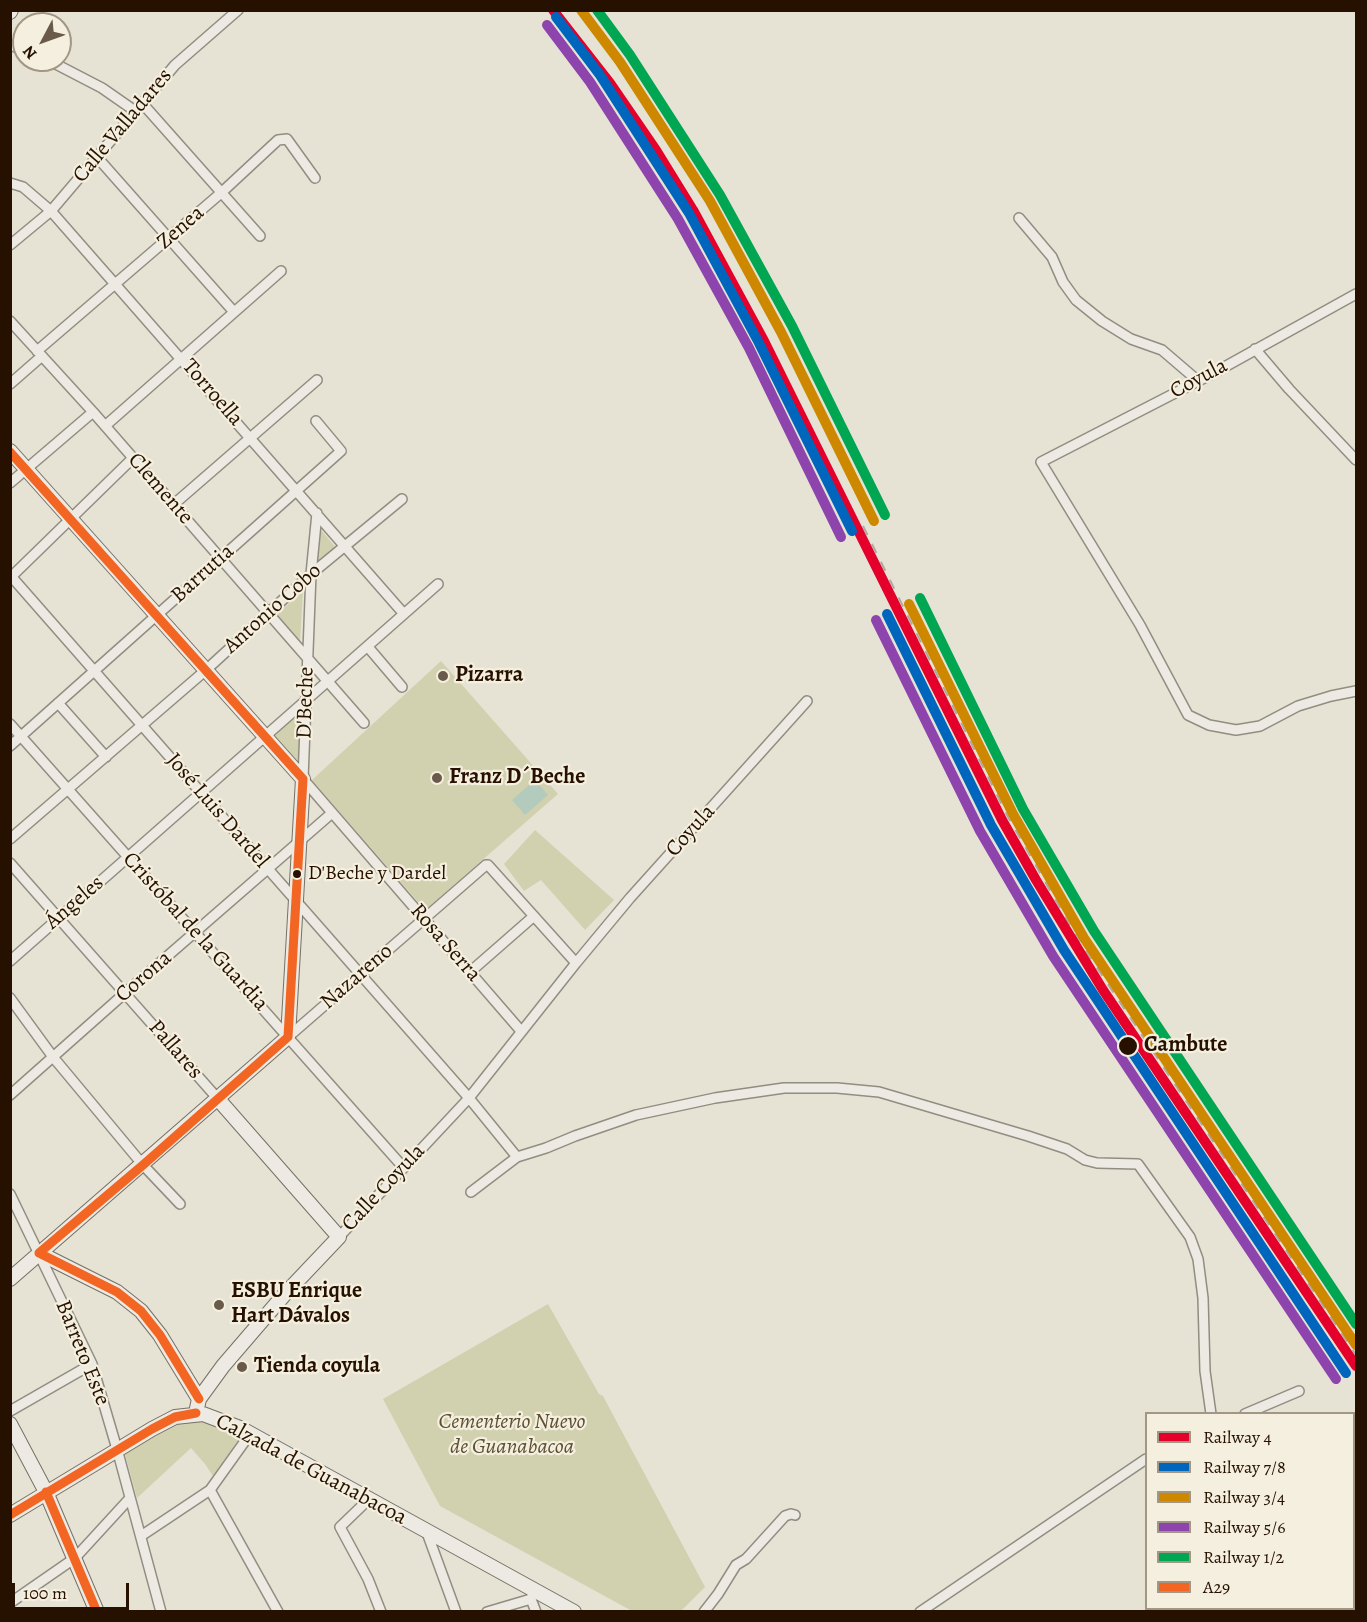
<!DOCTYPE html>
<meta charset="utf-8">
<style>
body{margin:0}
#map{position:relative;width:1367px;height:1622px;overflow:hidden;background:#e6e3d4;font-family:Alegreya,serif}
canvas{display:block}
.frame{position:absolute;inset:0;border:12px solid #261100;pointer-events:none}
.legend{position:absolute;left:1145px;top:1412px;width:210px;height:198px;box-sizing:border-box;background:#f4efde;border:2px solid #a29685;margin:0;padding:8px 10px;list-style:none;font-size:18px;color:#261100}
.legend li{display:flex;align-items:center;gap:12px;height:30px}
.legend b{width:30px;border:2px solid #a29685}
.north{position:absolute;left:12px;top:12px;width:60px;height:60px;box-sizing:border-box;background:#f4efde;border:2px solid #a29685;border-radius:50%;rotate:229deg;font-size:16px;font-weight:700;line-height:24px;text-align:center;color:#261100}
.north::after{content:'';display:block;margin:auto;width:21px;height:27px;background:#695a4a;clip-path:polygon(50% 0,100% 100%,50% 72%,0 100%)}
.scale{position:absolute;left:12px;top:1583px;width:117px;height:27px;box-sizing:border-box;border:3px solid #261100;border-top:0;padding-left:8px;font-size:18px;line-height:21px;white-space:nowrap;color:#261100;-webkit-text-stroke:4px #f4efde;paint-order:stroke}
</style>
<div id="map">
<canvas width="1367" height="1622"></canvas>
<div class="frame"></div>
<ul class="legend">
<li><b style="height:8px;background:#e4002b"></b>Railway 4</li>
<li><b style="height:8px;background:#0065bd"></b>Railway 7/8</li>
<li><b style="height:8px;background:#cd8800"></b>Railway 3/4</li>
<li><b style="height:8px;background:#8e44ad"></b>Railway 5/6</li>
<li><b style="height:8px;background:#00a651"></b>Railway 1/2</li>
<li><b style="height:8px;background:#f26522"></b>A29</li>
</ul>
<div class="north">N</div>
<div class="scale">100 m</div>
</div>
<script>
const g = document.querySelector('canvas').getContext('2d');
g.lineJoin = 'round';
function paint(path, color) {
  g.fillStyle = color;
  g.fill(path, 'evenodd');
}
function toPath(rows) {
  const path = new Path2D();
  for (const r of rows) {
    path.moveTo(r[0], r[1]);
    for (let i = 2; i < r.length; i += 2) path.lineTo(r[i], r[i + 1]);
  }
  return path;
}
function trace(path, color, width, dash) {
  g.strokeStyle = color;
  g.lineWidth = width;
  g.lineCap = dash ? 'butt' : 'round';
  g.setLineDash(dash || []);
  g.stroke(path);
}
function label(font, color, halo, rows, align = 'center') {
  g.font = font + ' Alegreya,serif';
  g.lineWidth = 4.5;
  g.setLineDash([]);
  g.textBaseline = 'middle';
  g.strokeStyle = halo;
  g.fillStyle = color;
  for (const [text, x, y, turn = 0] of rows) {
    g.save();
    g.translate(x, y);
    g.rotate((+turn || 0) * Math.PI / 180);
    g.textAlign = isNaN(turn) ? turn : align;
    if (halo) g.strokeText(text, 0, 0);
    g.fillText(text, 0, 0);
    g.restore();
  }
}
paint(toPath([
 [317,525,336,548,314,568],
 [303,591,300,643,275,616],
 [441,661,558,794,425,910,312,780],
 [301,709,300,773,269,737],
 [535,830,614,900,585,930,541,880,524,891,504,864],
 [548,1304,599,1394,603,1396,705,1587,681,1611,632,1611,440,1506,383,1399],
 [197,1420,212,1423,239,1437,238,1440,213,1476,205,1464,191,1448,137,1498,125,1454,174,1423]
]), '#d1d1b0');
paint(toPath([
 [535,780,548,795,525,815,512,800]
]), '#b2cbbc');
const street = toPath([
 [10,45,24,50],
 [48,60,102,88,135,111],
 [142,103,260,236],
 [96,156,234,312],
 [10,183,23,187,51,211,404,614],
 [1019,218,1052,257,1063,282,1076,300,1102,321,1131,339,1162,350,1197,380],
 [10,245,51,211,175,65,238,10],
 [1356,294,1210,375,1041,462,1140,625,1188,715,1209,725,1236,730,1260,726,1298,706,1331,696,1356,691],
 [10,321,93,412,364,723],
 [1255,349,1289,389,1356,460],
 [37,351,221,193,278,140,287,139,315,178],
 [10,384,42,356],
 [105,426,281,271],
 [10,483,93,412],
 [173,505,317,380],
 [317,513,311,574,303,779,521,1031],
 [10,575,469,1098,517,1157],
 [10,578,133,458],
 [368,647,402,687],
 [58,703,106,757],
 [10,724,403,1167],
 [10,746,341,451,316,421],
 [10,839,206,670,311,574,402,499],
 [10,863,218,1099],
 [10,961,438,584],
 [470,972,534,916],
 [10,998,53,1057,143,1165,180,1204],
 [288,1037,486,865,488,865,576,963],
 [10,1095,125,993,332,813],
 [471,1192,517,1157,546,1148,575,1136,636,1115,715,1098,784,1088,837,1088,879,1092,1028,1136,1067,1149,1085,1160,1097,1163,1138,1164,1190,1237,1198,1259,1203,1298,1205,1371,1211,1414],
 [10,1194,92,1364,117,1449,161,1612],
 [339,1237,469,1098,576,963,630,898,807,701],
 [10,1411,92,1364],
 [1245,1414,1299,1391],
 [210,1490,278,1612],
 [369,1499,340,1527,368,1579,381,1612],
 [426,1530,456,1612],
 [141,1536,210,1490,250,1434],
 [531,1599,536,1612],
 [10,1603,75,1558,130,1498],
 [487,1612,531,1599,534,1589],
 [704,1612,718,1594,736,1565,746,1559,785,1516,791,1514,795,1515],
 [920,1612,1146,1459]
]);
const secondary = toPath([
 [10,12,11,10],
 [10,451,303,779,288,1037,10,1279],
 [39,1253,117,1292,141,1311,160,1335,199,1399],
 [196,1413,199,1399,223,1366,284,1295,339,1237,218,1099],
 [10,1424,46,1492,97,1612],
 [10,1515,152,1429,175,1417,203,1414,240,1428,574,1612]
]);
trace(street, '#918d82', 12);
trace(secondary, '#767066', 16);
trace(street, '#eceae2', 9);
trace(secondary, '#eceae2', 14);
trace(toPath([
 [863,526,1008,817,1079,941,1356,1355]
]), '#afaaa1', 2, [10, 10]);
trace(toPath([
 [10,452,303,779],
 [288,1037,303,779],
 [39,1253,143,1165,288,1037],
 [39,1253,117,1292,141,1311,160,1335,199,1399],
 [46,1492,97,1612],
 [10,1515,152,1429,175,1417,196,1413]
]), '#f26522', 9);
trace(toPath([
 [553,10,610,83,656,150,693,210,764,341,1002,820,1036,880,1103,990,1356,1366]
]), '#e4002b', 10);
trace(toPath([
 [556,17,600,75,689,213,759,343,852,531],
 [887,614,991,825,1064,950,1346,1373]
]), '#0065bd', 10);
trace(toPath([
 [581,10,620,62,710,201,781,332,874,521],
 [909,604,1013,814,1084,938,1356,1345]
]), '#cd8800', 10);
trace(toPath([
 [547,25,590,82,678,219,749,348,841,537],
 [876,620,980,831,1053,956,1336,1379]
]), '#8e44ad', 10);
trace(toPath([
 [597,10,630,55,720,195,792,326,885,515],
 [920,598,1023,809,1094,931,1356,1324]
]), '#00a651', 10);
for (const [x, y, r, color] of [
 [443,676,6,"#695a4a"],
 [437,778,6,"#695a4a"],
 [297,874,5,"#261100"],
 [1128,1046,10,"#261100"],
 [219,1305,6,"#695a4a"],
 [242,1367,6,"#695a4a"]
]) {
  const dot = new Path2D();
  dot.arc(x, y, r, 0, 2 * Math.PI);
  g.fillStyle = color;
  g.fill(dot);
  trace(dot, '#f4efde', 2);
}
label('20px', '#261100', '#f4efde', [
 ["D'Beche y Dardel",308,874]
], 'left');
label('22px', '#261100', '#f4efde', [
 ["Calle Valladares",123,126,-50],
 ["Zenea",181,228,-41],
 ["Coyula",1199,379,-28],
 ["Torroella",212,393,49],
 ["Clemente",160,489,49],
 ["Barrutia",203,574,-42],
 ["Antonio Cobo",273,609,-42],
 ["D'Beche",306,703,-88],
 ["José Luis Dardel",217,811,49],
 ["Coyula",691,831,-48],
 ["Ángeles",75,903,-41],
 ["Cristóbal de la Guardia",195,932,48],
 ["Rosa Serra",445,943,49],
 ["Corona",144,977,-41],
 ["Nazareno",357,977,-41],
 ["Pallares",175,1050,49],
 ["Calle Coyula",384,1188,-47],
 ["Barreto Este",82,1353,68],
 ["Calzada de Guanabacoa",311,1470,28]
]);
label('bold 22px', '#261100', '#f4efde', [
 ["Pizarra",455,676],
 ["Franz D´Beche",449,778],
 ["ESBU Enrique",231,1292],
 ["Hart Dávalos",231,1317],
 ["Tienda coyula",254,1367]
], 'left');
label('bold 22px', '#261100', '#f4efde', [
 ["Cambute",1144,1046]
], 'left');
label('italic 22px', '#5c4f33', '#f4efde', [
 ["Cementerio Nuevo",512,1423],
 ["de Guanabacoa",512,1448]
]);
</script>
